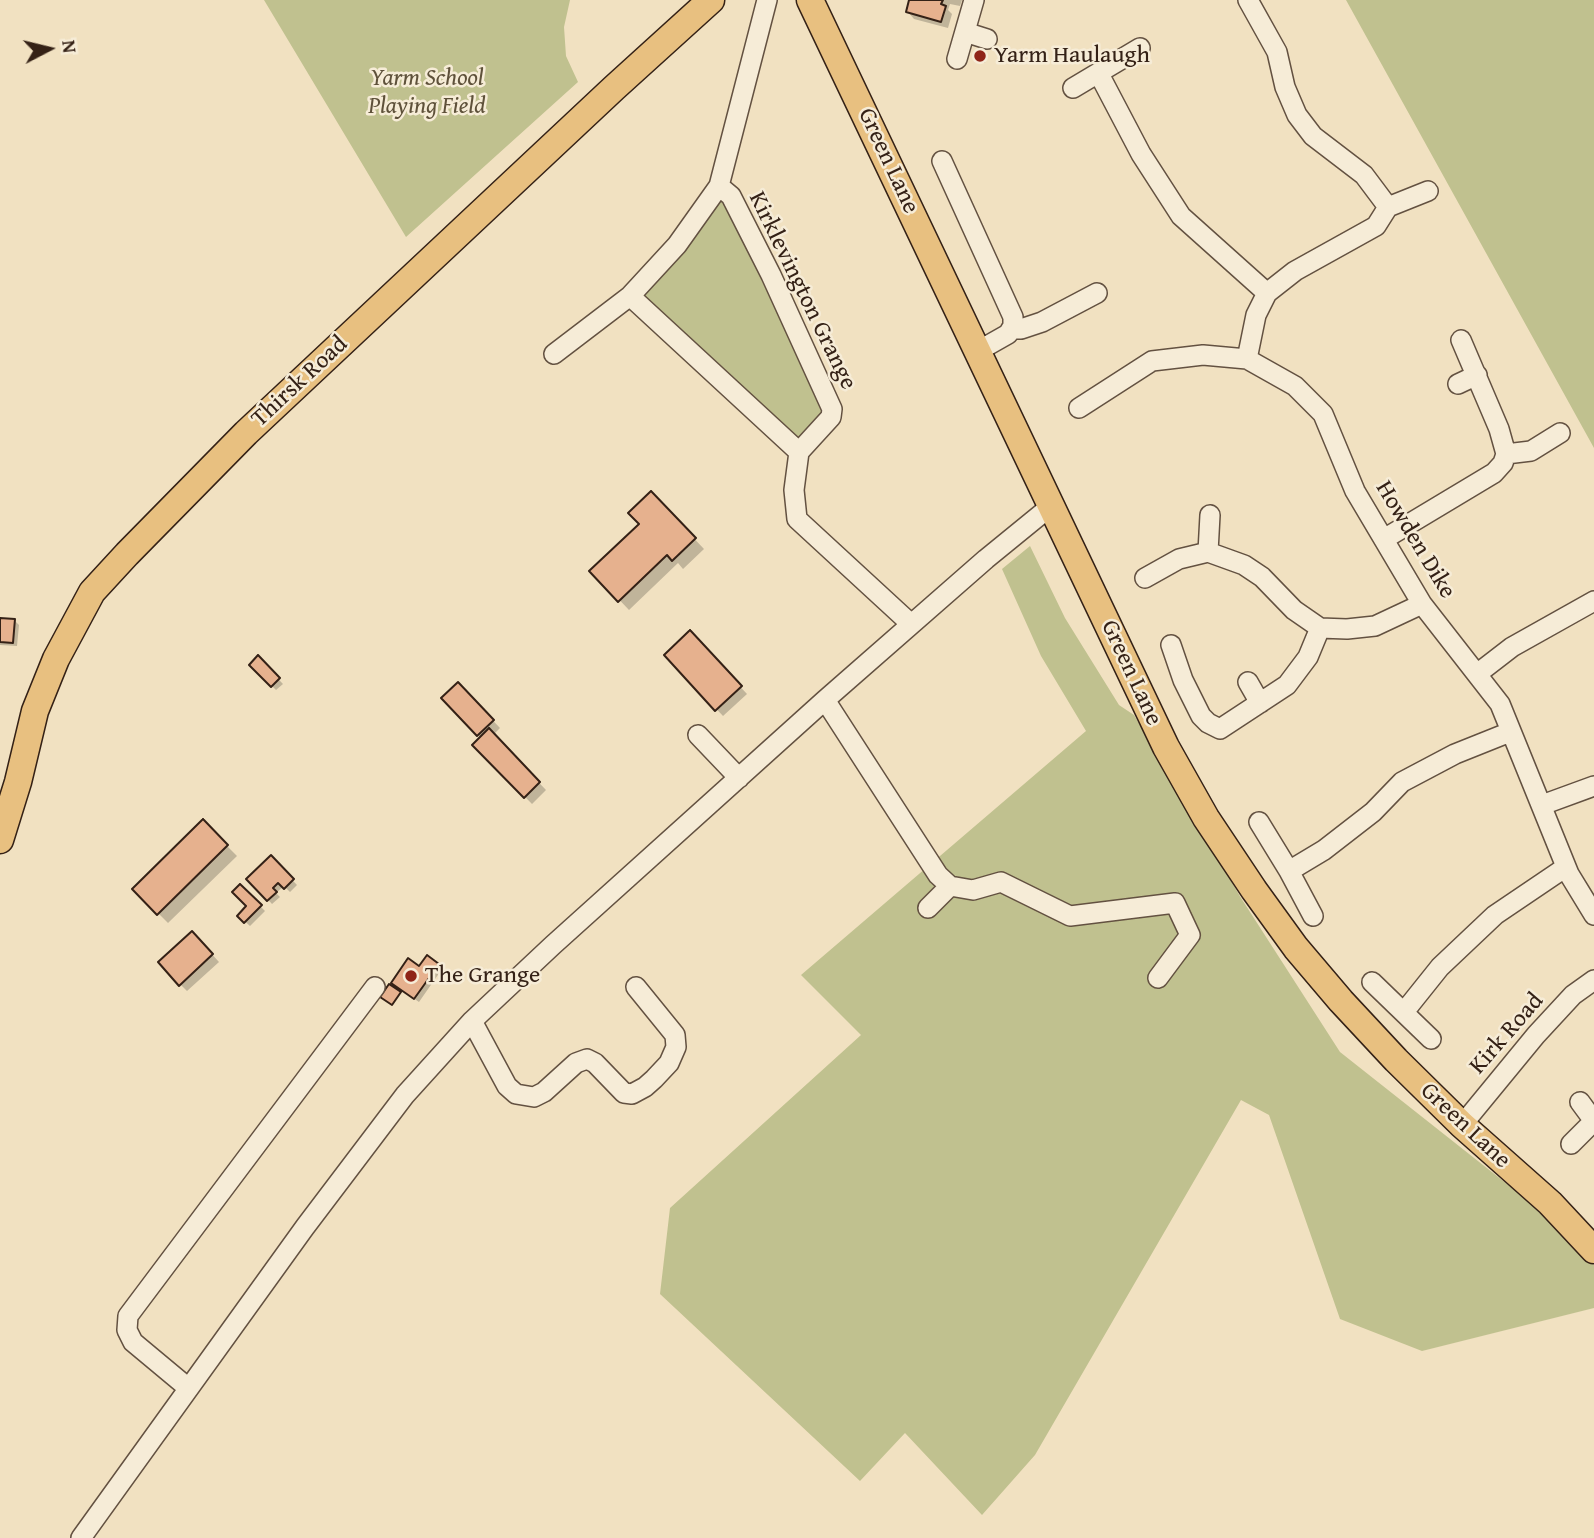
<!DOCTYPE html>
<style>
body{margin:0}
#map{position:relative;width:1594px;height:1538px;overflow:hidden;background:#f1e1c1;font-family:"Gentium Book Plus",serif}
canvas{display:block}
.north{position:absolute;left:14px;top:14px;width:70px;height:70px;-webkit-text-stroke:5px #f6ecd7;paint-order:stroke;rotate:83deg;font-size:19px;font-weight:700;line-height:28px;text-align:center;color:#342116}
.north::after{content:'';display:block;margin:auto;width:24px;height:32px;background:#342116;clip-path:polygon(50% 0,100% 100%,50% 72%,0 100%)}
</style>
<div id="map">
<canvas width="1594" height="1538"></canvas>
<div class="north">N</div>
</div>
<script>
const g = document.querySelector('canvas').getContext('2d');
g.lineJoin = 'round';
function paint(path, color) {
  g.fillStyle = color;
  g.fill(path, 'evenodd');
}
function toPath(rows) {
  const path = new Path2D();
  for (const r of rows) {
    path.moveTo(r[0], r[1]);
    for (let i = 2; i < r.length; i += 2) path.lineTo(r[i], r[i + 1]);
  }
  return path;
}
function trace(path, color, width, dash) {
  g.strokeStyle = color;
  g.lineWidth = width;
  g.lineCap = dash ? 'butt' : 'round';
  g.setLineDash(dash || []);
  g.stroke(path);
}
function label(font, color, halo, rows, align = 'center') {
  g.font = font + ' "Gentium Book Plus",serif';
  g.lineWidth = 5;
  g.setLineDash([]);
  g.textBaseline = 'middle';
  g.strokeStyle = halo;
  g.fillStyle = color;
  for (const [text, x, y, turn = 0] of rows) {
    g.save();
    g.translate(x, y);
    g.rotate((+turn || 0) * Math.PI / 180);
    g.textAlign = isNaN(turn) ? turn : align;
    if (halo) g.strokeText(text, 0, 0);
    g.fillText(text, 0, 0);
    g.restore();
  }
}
paint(toPath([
 [264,0,570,0,564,27,566,56,578,82,406,237],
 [1346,0,1594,0,1594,448],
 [717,202,726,202,752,249,750,256,769,295,775,297,826,409,800,438,795,438,643,295],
 [1030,546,1065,618,1119,705,1134,715,1241,898,1340,1052,1526,1199,1594,1265,1594,1308,1422,1351,1340,1319,1269,1115,1241,1100,1035,1455,982,1515,905,1433,860,1481,660,1294,670,1208,861,1035,801,975,1086,731,1041,656,1002,569]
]), '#c0c18f');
paint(toPath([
 [909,0,962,0,960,6,950,4,948,10,952,14,948,28,914,19,908,12],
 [977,51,987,55,985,63,975,59],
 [651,493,704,549,683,569,678,563,629,610,592,571,641,525],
 [0,619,15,621,19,625,17,646,0,645],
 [690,633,747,694,723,716,666,655],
 [258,658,283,684,276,690,251,665],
 [458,684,500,728,493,735,546,790,532,804,474,745,481,738,443,698],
 [203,822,237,856,168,923,134,889],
 [271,858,297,885,290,892,284,886,276,893,280,897,272,904,249,879],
 [240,886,265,911,250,926,239,916,248,906],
 [199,940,219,962,187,991,180,984],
 [438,965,442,969,419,1002,397,987,420,968]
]), '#0003');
const building = toPath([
 [909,0,943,0,941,4,946,6,941,22,906,12,909,0],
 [651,491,696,538,672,561,667,555,618,602,589,571,639,524,628,513,651,491],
 [0,618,15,619,13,643,0,642,0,618],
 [690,630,742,686,715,711,664,655,690,630],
 [258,655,280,678,271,687,249,665,258,655],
 [458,682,494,720,477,736,441,698,458,682],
 [489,728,540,782,524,798,472,745,489,728],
 [203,819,228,845,157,915,132,889,203,819],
 [271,855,294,879,284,889,278,883,273,888,277,892,267,901,246,879,271,855],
 [240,884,262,905,244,923,237,916,246,906,232,892,240,884],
 [192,931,213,954,179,986,158,962,192,931],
 [427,955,439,964,414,999,391,983,408,958,419,966,427,955],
 [389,984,401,992,392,1005,380,997,389,984]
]);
paint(building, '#e6b18e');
trace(building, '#342116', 2);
const minor = toPath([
 [965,32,987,39],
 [957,59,974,0],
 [1099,74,1141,154,1181,216,1267,293],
 [1073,88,1140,48],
 [942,161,1013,317,1013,326,1008,334,978,351],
 [719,186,767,0],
 [1388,207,1428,191],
 [1011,329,1021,329,1042,322,1097,293],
 [554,354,630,296],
 [1247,359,1256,315,1267,293,1295,271,1376,226,1388,207,1364,175,1313,136,1297,115,1285,87,1277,52,1248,0],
 [1458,384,1477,375],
 [1079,408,1152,361,1203,355,1247,359,1295,386,1323,414,1355,491,1422,604,1500,704,1569,874,1594,915],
 [799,452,630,296,677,245,719,186,731,196,771,275,832,409,831,417,799,452,794,490,797,519,911,624],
 [1506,454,1531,451,1560,433],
 [1384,539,1494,473,1503,463,1506,454,1499,429,1461,340],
 [1208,552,1210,515],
 [1145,578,1179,559,1208,552,1244,565,1262,577,1294,610,1320,628,1347,629,1375,626,1422,604],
 [1171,645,1183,680,1201,716,1208,723,1220,729,1287,685,1308,657,1320,628],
 [1477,674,1512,647,1594,601],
 [1248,682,1260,703],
 [825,700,938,875,950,886,973,890,1001,882,1070,916,1175,903,1190,935,1158,978],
 [698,735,739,778],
 [1542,805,1594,786],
 [1259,822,1289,871,1324,850,1373,812,1402,782,1455,754,1510,732],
 [1289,871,1313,916],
 [928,908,950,886],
 [1372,982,1431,1039],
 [1404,1012,1440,967,1495,915,1566,867],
 [472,1021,507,1086,516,1094,534,1097,544,1092,576,1063,587,1059,595,1063,624,1093,632,1094,645,1087,654,1079,669,1063,676,1047,675,1035,636,987],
 [1580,1102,1594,1121],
 [1462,1125,1536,1035,1573,995,1594,980],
 [1571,1144,1594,1121],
 [187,1387,133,1342,127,1330,128,1316,375,987],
 [81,1538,305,1227,405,1095,472,1021,553,945,825,700,986,559,1051,506]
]);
const major = toPath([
 [810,0,1166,747,1206,818,1254,890,1296,948,1341,1001,1396,1060,1462,1125,1550,1203,1594,1250],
 [0,840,18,782,35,711,56,659,92,592,127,554,246,433,614,88,711,0]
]);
trace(minor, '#635141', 22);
trace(major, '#342116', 29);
trace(minor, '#f6ecd7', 19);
trace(major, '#e8c080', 26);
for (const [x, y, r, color] of [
 [980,56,7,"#8f2418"],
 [411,976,7,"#8f2418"]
]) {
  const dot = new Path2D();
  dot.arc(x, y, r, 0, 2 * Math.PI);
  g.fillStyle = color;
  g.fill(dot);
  trace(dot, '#f6ecd7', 2.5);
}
label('24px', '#342116', '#f6ecd7', [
 ["Yarm Haulaugh",994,56],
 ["The Grange",425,976]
], 'left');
label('italic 24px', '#5e513a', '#f6ecd7', [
 ["Yarm School",427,79],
 ["Playing Field",427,107]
]);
label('24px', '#342116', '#f6ecd7', [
 ["Green Lane",888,161,65],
 ["Kirklevington Grange",802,291,64],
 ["Thirsk Road",300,382,-43],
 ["Howden Dike",1415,540,59],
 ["Green Lane",1131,673,65],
 ["Kirk Road",1507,1034,-49],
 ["Green Lane",1465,1126,43]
]);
</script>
